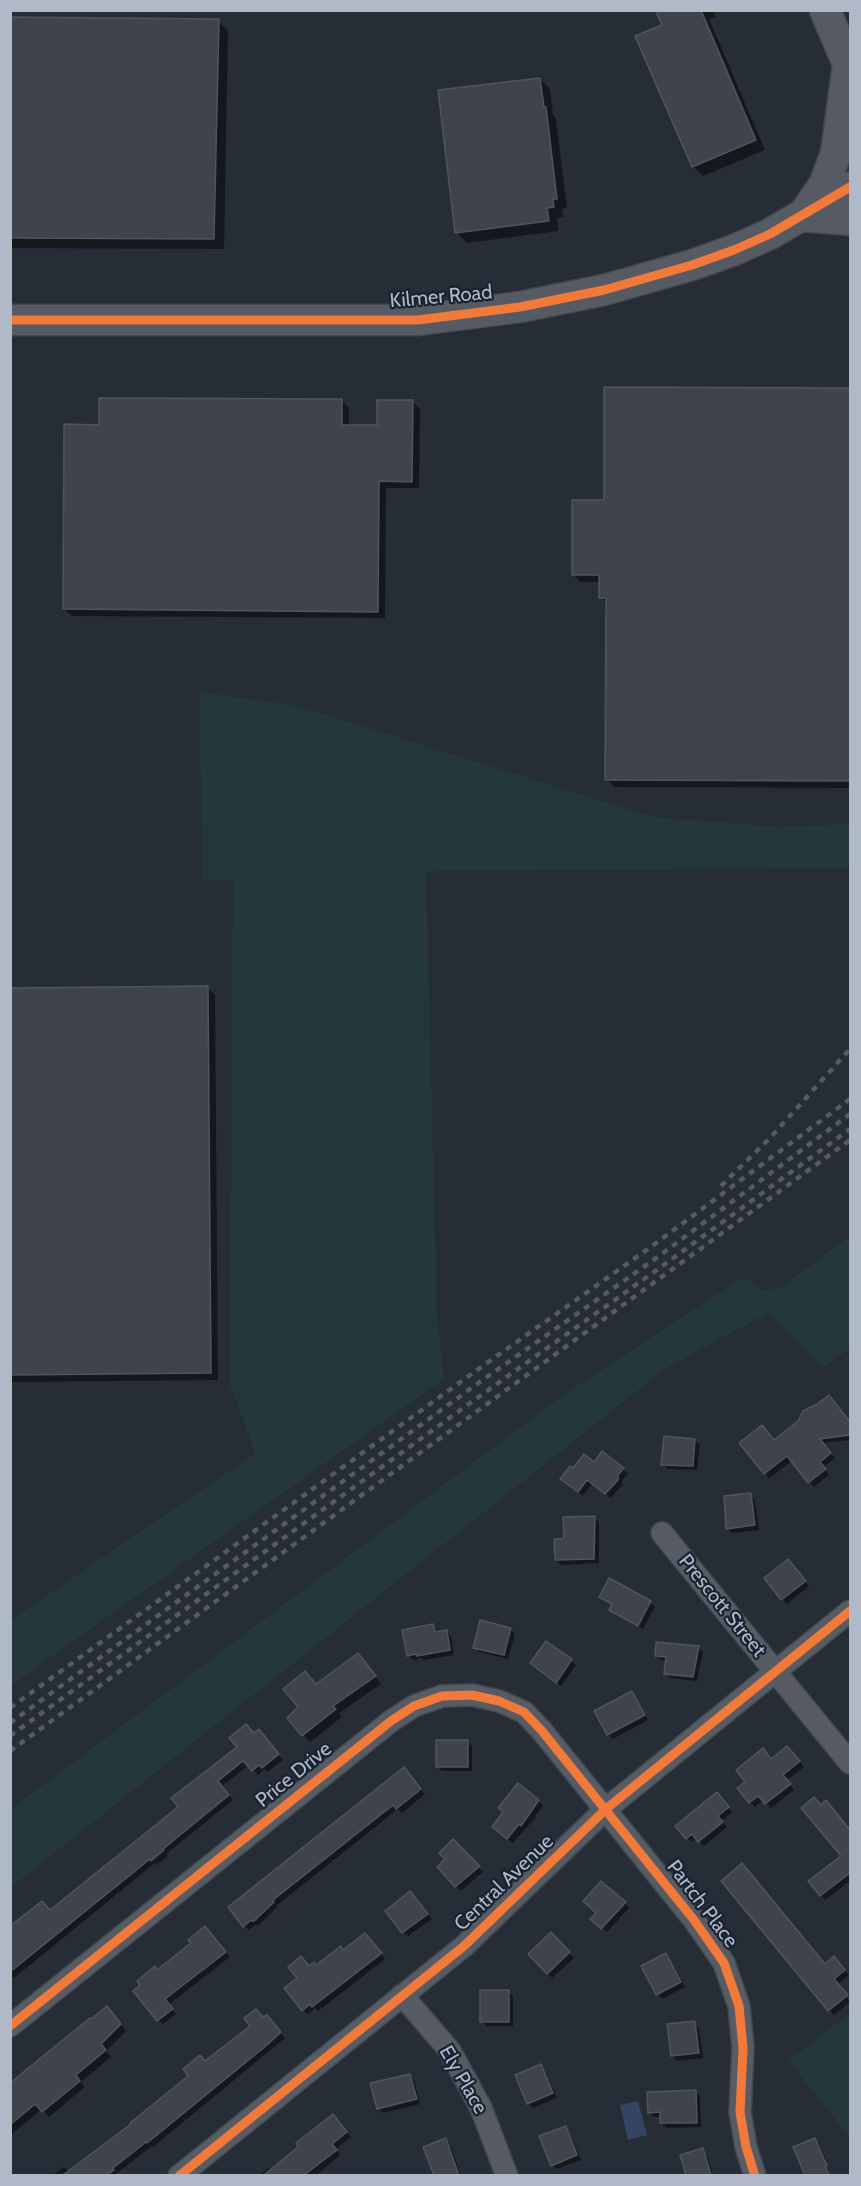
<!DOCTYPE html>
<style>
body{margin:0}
#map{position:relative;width:861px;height:2186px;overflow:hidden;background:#272d36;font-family:Cabin,sans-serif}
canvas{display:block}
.frame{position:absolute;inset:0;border:12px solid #b0b9c8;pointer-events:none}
</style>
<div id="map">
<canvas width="861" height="2186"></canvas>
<div class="frame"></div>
</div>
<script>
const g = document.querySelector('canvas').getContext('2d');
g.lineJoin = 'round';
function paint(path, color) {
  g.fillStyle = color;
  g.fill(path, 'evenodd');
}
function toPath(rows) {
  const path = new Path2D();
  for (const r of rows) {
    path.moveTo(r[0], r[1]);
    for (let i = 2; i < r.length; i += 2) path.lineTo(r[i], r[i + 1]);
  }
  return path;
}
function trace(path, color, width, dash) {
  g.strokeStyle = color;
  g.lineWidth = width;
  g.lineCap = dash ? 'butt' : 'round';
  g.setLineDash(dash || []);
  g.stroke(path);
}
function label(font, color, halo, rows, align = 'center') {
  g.font = font + ' Cabin,sans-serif';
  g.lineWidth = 4.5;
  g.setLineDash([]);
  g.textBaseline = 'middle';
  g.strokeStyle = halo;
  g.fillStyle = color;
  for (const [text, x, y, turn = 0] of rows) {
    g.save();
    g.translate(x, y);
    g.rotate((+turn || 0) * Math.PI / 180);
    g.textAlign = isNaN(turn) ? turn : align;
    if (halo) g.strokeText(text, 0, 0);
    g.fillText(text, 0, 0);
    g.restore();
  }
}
paint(toPath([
 [199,692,298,706,653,817,778,827,850,824,850,868,426,871,437,1317,444,1379,11,1685,11,1620,256,1453,230,1385,233,880,203,879],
 [850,1236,850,1348,824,1367,768,1313,666,1368,11,1887,11,1809,562,1396,744,1277,764,1291,782,1287],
 [850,2013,850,2138,789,2061]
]), '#24383c');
paint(toPath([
 [638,2101,647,2135,628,2140,620,2105]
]), '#334560');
paint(toPath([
 [657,10,713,10,716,17,709,19,765,150,703,176,693,166,664,26],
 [10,19,218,21,228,31,224,249,10,248],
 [540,79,550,89,553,115,556,119,567,208,562,209,563,217,557,218,558,231,467,243,457,233],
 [605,389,850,390,850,788,614,787,607,779,607,604,601,597,601,582,581,582,573,575,605,502],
 [342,401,349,408,349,427,379,427,412,401,420,409,419,488,386,488,385,618,72,616,64,609,100,426],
 [207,987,215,995,218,1380,10,1382,10,989],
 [834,1402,850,1423,850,1440,822,1443,835,1458,824,1467,829,1475,814,1487,792,1461,769,1478,741,1443,774,1441],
 [695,1440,700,1445,697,1470,668,1469,663,1464],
 [594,1464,623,1469,628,1474,622,1480,622,1485,611,1498,592,1484,583,1496,567,1484,573,1471],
 [751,1495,755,1500,759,1530,732,1533,728,1528],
 [594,1518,599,1522,599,1563,561,1565,556,1560,566,1540],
 [793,1566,809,1586,787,1604,766,1579],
 [610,1581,650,1602,655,1607,643,1629,616,1615,611,1610,613,1605,601,1597],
 [433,1625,438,1633,446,1631,451,1636,454,1655,423,1660,421,1658,413,1660,408,1655],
 [510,1629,515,1634,508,1659,479,1652,475,1647],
 [546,1643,576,1665,561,1686,540,1670],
 [698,1647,703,1652,697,1681,670,1678,666,1674,667,1661,661,1660,656,1655],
 [365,1661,381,1684,339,1713,342,1717,310,1742,289,1718,316,1686],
 [631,1693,636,1697,648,1720,613,1739,608,1734],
 [254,1734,263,1735,283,1760,267,1772,265,1769,258,1775,249,1765,222,1786,233,1800,166,1854,168,1856,156,1865,155,1863,14,1978,10,1975,10,1928,50,1912,180,1807],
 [467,1741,472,1746,472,1771,442,1771,437,1766],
 [792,1752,804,1767,787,1780,794,1790,771,1808,763,1800,755,1807,750,1802,772,1760],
 [408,1774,425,1794,402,1813,398,1809,276,1906,277,1907,259,1925,255,1925,249,1930,244,1926],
 [721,1799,732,1812,722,1821,727,1827,704,1846,697,1838,691,1842,687,1838],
 [538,1801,543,1806,535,1816,536,1817,513,1843,498,1831],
 [830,1807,850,1831,850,1881,825,1900,821,1895,843,1857],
 [453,1841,483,1872,461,1891,439,1867,447,1859],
 [723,1881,825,1966,839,1963,849,1975,838,1984,850,2002,834,2015],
 [415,1898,432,1919,408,1936,403,1932],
 [625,1903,629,1908,607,1932,592,1919,598,1913],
 [210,1933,230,1957,168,2005,176,2014,163,2024,159,2020,142,1985,158,1971],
 [551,1934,574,1958,552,1978,530,1954],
 [370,1939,385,1959,318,2011,315,2008,308,2014,303,2010,309,1967,317,1967],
 [666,1955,670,1960,685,1987,662,1999,658,1994],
 [508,1991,513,1996,513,2026,486,2026,482,2021],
 [113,2014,126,2031,106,2051,111,2057,81,2082,85,2087,49,2117,42,2109,10,2136,10,2085],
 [264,2019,271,2022,285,2038,153,2147,152,2146,116,2174,117,2175,51,2176,64,2167,69,2172,109,2144,206,2063],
 [694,2023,699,2028,703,2058,677,2061,672,2056],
 [540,2066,545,2071,557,2098,533,2108,528,2103],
 [410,2075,414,2080,420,2104,383,2113,378,2108],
 [696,2092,700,2096,701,2127,666,2128,662,2123,661,2117,654,2117,649,2112],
 [337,2120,351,2137,336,2149,340,2155,316,2176,259,2176,269,2168,272,2171],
 [565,2128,570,2133,581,2160,557,2169,552,2165],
 [815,2139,819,2144,826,2160,805,2166],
 [446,2140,450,2145,461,2176,436,2176,425,2148],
 [703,2152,708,2157,713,2176,687,2176,682,2156]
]), '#0007');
const building = toPath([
 [655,10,701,10,756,140,692,167,635,36,662,25,655,10],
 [10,17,219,19,214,239,10,238,10,17],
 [540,78,544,107,546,107,557,199,553,199,554,207,547,208,549,221,455,233,438,90,540,78],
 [604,387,850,388,850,781,605,780,606,598,599,598,599,575,572,575,572,500,604,500,604,387],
 [99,398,342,399,342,425,377,425,377,400,413,400,412,482,379,481,378,612,63,609,64,424,99,425,99,398],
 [208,986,211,1373,10,1375,10,988,208,986],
 [829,1395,850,1422,850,1435,820,1439,831,1453,820,1462,826,1469,808,1483,787,1456,764,1474,739,1443,762,1425,774,1440,798,1421,803,1411,817,1404,829,1395],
 [664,1436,695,1439,693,1466,661,1465,664,1436],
 [602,1451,624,1468,618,1475,618,1480,605,1494,587,1480,578,1492,560,1479,570,1466,573,1468,584,1454,594,1462,602,1451],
 [751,1493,755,1525,726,1529,724,1496,751,1493],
 [595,1516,594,1559,555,1560,554,1539,564,1539,563,1517,595,1516],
 [788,1559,806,1581,781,1600,764,1578,788,1559],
 [609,1578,651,1601,638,1626,609,1610,612,1604,599,1597,609,1578],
 [480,1620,511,1628,504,1655,473,1648,480,1620],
 [433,1624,435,1632,447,1630,450,1650,417,1656,417,1654,407,1656,402,1630,433,1624],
 [546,1641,572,1659,556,1683,530,1663,546,1641],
 [656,1642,699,1646,693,1677,664,1674,666,1657,655,1656,656,1642],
 [358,1653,376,1676,333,1706,336,1709,302,1736,287,1718,298,1707,283,1689,305,1671,316,1684,358,1653],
 [632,1691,645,1715,607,1735,594,1711,632,1691],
 [246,1724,254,1733,259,1729,279,1754,262,1768,259,1765,252,1771,243,1761,218,1781,229,1795,163,1849,164,1850,151,1861,150,1859,10,1972,10,1926,42,1901,50,1910,178,1807,171,1798,237,1747,229,1738,246,1724],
 [436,1740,468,1740,468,1767,436,1767,436,1740],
 [787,1746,800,1761,783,1775,791,1784,765,1804,758,1796,749,1803,737,1788,745,1782,736,1770,763,1748,771,1759,787,1746],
 [404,1767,421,1789,396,1809,393,1805,273,1900,274,1902,254,1921,250,1921,243,1927,228,1907,404,1767],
 [518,1783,539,1800,521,1826,519,1824,507,1839,492,1827,503,1812,498,1808,518,1783],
 [717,1792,729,1807,718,1816,723,1822,698,1842,692,1834,686,1839,675,1826,717,1792],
 [814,1797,821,1805,826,1800,850,1830,850,1873,820,1896,808,1881,841,1856,801,1808,814,1797],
 [453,1839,480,1866,455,1887,437,1867,445,1859,439,1853,453,1839],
 [742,1863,825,1964,834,1956,845,1970,834,1979,848,1995,828,2011,721,1881,742,1863],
 [601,1881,626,1902,601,1929,590,1919,596,1913,583,1901,601,1881],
 [410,1891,428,1914,402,1933,385,1911,410,1891],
 [205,1926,226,1952,165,1999,173,2009,157,2021,133,1991,140,1985,137,1981,155,1966,157,1970,191,1943,188,1940,205,1926],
 [551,1932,570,1952,547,1974,528,1954,551,1932],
 [365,1933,382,1953,312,2007,310,2004,302,2011,284,1988,297,1978,288,1967,301,1956,309,1966,314,1962,316,1965,341,1946,343,1950,365,1933],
 [666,1953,681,1982,656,1995,641,1966,666,1953],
 [480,1990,509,1990,509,2022,480,2022,480,1990],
 [107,2006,121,2024,101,2044,106,2050,76,2075,80,2081,42,2112,35,2104,10,2125,10,2083,90,2018,91,2019,107,2006],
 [256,2009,263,2017,267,2015,281,2032,267,2045,147,2143,146,2142,113,2168,114,2170,106,2175,63,2175,131,2124,130,2123,188,2076,183,2069,200,2055,205,2061,250,2026,244,2018,256,2009],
 [695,2021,699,2053,671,2056,667,2024,695,2021],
 [541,2064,553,2093,527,2104,515,2075,541,2064],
 [410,2074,417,2099,377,2109,370,2083,410,2074],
 [696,2090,697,2123,660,2123,660,2112,648,2113,647,2092,696,2090],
 [333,2114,347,2132,332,2144,337,2150,304,2175,264,2175,298,2147,296,2143,333,2114],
 [566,2126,577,2155,551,2166,539,2136,566,2126],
 [446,2138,452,2156,459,2175,434,2175,423,2147,446,2138],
 [815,2138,827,2166,825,2166,829,2175,805,2175,793,2147,815,2138],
 [703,2148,711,2175,686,2175,680,2155,703,2148]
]);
paint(building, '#3f444c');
trace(building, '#4f555e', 1.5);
const street = toPath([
 [662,1533,850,1763],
 [402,1995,450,2051,481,2108,507,2176],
 [10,2026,391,1721,414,1706,442,1696,472,1695,499,1701,524,1712,542,1731,694,1920,724,1963,739,2006,743,2048,740,2112,746,2147,755,2176],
 [179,2176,464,1946,606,1809,850,1611]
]);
const secondary = toPath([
 [825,10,850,69],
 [806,211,824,185,836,153,848,65],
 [802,216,850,220],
 [10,320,418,320,520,307,604,290,692,265,734,250,770,234,850,187]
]);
trace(street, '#43484f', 24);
trace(secondary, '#43484f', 33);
trace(street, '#575c64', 21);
trace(secondary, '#565a62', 30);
trace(toPath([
 [721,1186,770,1138,850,1049],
 [10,1708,470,1375,648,1249,850,1099],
 [10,1723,477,1384,655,1259,850,1114],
 [10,1736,484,1393,661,1267,850,1129],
 [10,1751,850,1140]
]), '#565a62', 4.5, [6, 6]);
trace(toPath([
 [10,320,418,320,520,307,604,290,692,265,734,250,770,234,850,187],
 [10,2026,391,1721,414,1706,442,1696,472,1695,499,1701,524,1712,542,1731,694,1920,724,1963,739,2006,743,2048,740,2112,746,2147,755,2176],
 [179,2176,464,1946,606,1809,850,1611]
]), '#f17a3a', 9);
label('20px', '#b0b9c8', '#1a2331', [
 ["Kilmer Road",441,297,-5],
 ["Prescott Street",722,1606,51],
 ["Price Drive",294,1775,-39],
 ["Central Avenue",504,1883,-44],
 ["Partch Place",702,1904,53],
 ["Ely Place",463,2080,60]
]);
</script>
